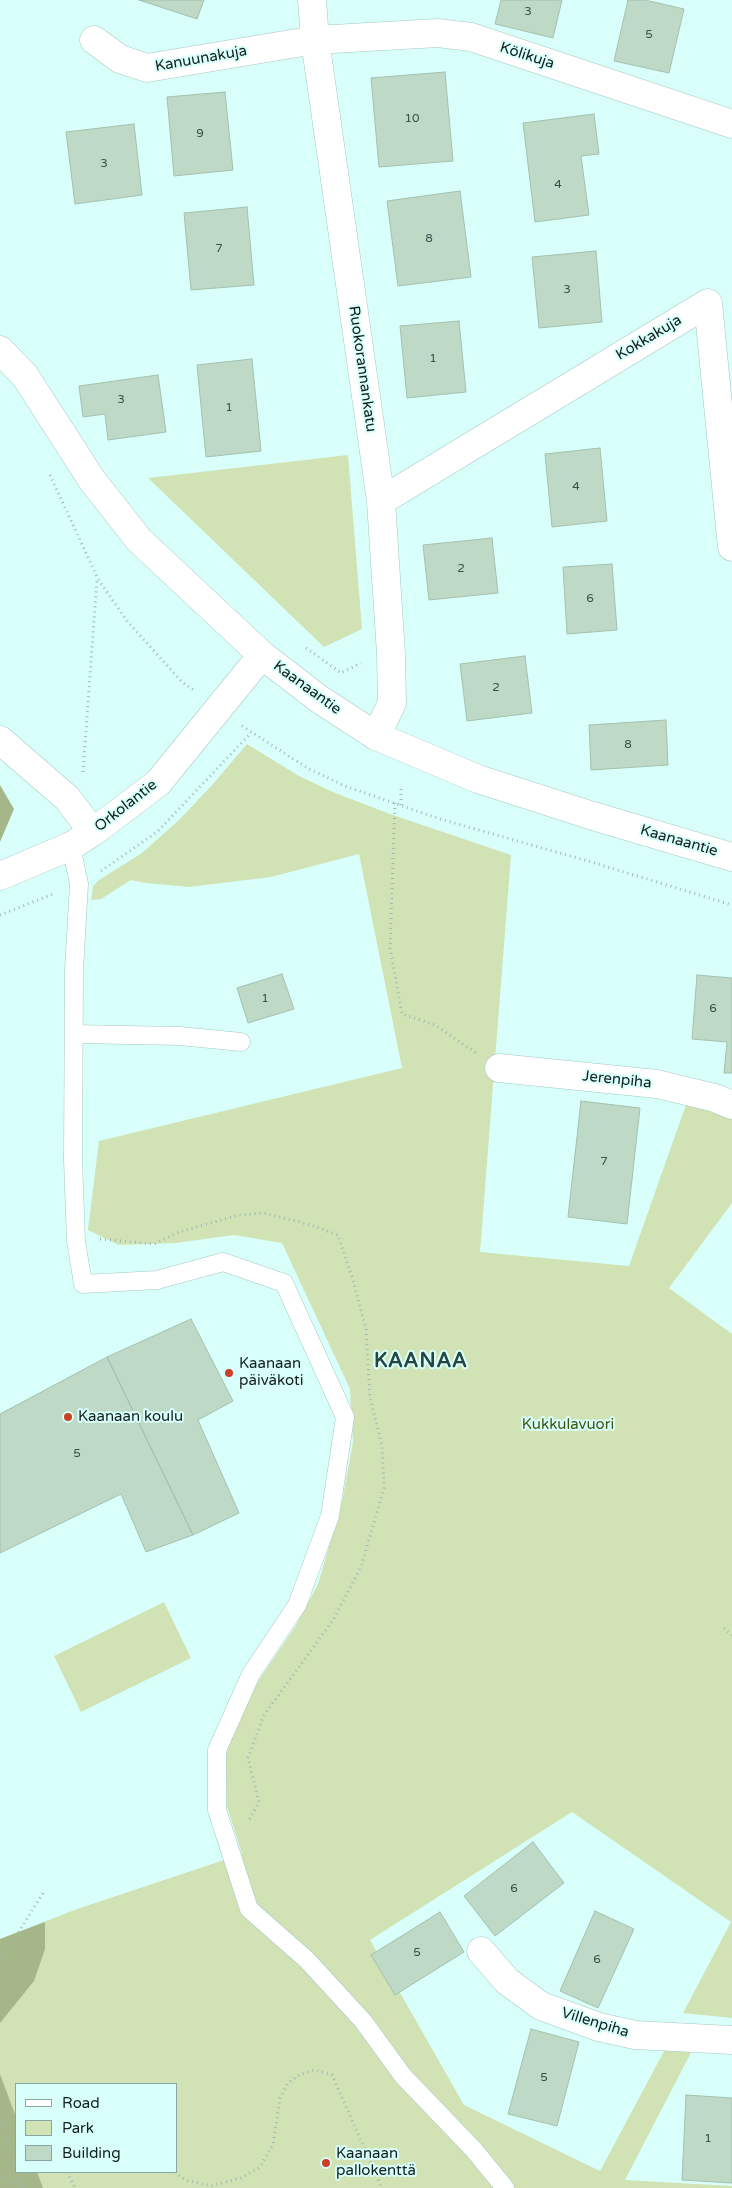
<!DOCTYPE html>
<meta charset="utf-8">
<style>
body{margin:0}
#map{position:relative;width:732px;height:2188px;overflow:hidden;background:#d9fffa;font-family:"Varela Round",sans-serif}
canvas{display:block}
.legend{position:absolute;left:15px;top:2083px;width:162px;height:90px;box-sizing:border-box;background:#d9fffa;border:1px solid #89a6a2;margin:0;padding:6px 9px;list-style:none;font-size:15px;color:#12201f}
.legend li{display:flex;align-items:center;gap:10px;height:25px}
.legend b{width:25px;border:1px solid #89a6a2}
</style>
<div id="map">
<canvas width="732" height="2188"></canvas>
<ul class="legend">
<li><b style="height:6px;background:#fff"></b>Road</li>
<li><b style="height:14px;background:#d1e3b5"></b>Park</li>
<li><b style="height:14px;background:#bedac7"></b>Building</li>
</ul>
</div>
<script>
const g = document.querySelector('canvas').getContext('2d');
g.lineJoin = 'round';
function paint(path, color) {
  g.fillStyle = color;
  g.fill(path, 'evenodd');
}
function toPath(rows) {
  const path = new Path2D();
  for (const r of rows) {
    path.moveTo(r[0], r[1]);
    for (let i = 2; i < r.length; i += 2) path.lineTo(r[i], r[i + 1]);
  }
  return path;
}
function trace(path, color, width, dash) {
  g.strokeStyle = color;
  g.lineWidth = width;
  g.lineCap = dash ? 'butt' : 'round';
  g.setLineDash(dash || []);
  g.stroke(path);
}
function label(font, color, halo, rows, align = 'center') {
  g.font = font + ' "Varela Round",sans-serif';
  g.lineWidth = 4;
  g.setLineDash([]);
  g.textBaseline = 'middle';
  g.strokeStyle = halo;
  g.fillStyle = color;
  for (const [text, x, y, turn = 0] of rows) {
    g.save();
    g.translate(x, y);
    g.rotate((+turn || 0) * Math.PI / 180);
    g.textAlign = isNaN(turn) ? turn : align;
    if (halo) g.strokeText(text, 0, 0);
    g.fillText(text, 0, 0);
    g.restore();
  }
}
paint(toPath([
 [348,455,362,629,324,647,148,478],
 [247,744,299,776,335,793,390,814,511,855,480,1252,629,1266,688,1099,732,1115,732,1203,669,1288,732,1334,732,2018,683,2013,731,1922,572,1812,370,1940,464,2105,600,2171,670,2040,696,2043,625,2180,732,2186,732,2188,0,2188,0,1939,77,1909,242,1854,227,1806,226,1759,230,1734,259,1680,295,1627,318,1584,342,1502,353,1442,350,1389,282,1243,234,1235,176,1243,119,1245,88,1230,99,1141,402,1068,359,854,271,877,189,887,146,883,131,880,101,899,91,900,93,886,99,880,142,853,179,820,213,784],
 [16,2084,176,2084,176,2172,16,2172],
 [164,1602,191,1658,81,1712,54,1656]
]), '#d1e3b5');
paint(toPath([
 [0,785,14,809,0,842],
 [45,1922,45,1949,34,1981,0,2023,0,1939],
 [0,2074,16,2117,16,2172,37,2172,43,2188,0,2188]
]), '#a5b789');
const building = toPath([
 [139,0,204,0,197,19,139,0],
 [501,0,562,0,553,38,495,24,501,0],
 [628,0,645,0,684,9,669,73,614,61,628,0],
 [445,72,453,161,379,167,371,78,445,72],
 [225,92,233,170,174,176,167,97,225,92],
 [594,114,599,154,581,156,589,215,535,222,523,123,594,114],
 [134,124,142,195,75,204,66,132,134,124],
 [460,191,471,277,398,286,387,201,460,191],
 [247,207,254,285,191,290,184,213,247,207],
 [596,251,602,322,539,328,532,257,596,251],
 [459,321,466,392,407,398,400,326,459,321],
 [252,359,261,451,206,457,197,365,252,359],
 [158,375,166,432,108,440,105,414,83,417,79,386,158,375],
 [600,448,607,521,552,527,545,454,600,448],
 [492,538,498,593,429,600,423,545,492,538],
 [612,564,617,630,567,634,563,567,612,564],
 [525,656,532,713,467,721,460,664,525,656],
 [666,720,668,765,591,770,589,725,666,720],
 [282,974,294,1009,248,1023,237,988,282,974],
 [697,975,732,978,732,1073,724,1073,727,1042,692,1039,697,975],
 [581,1101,640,1108,627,1224,568,1217,581,1101],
 [191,1319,233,1401,198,1420,239,1513,193,1535,107,1357,191,1319],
 [107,1357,193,1535,146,1552,121,1494,0,1553,0,1414,107,1357],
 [533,1842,564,1883,495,1936,464,1896,533,1842],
 [595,1911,634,1929,598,2008,560,1991,595,1911],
 [440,1912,464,1952,395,1995,371,1955,440,1912],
 [531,2029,579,2042,557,2126,508,2114,531,2029],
 [686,2095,732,2098,732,2183,682,2180,686,2095]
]);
paint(building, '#bedac7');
trace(building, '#a4c0ae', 1);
const service = toPath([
 [71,846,79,884,74,970,73,1160,76,1241,83,1284,157,1280,223,1262,284,1283,345,1417,330,1516,297,1605,251,1674,217,1750,217,1810,249,1909,307,1960,363,2021,403,2076,474,2150,505,2188],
 [74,1034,180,1036,241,1042]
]);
const minor = toPath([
 [312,0,315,40,381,501,391,654,392,703,376,736],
 [94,40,120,59,147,68,315,40,438,33,471,37,732,124],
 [381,501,708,303,732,547],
 [0,740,67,798,93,832],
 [0,876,71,846,93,832,158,783,262,655],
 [499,1068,657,1084,715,1098,732,1105],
 [481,1951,507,1981,541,2006,599,2027,635,2035,732,2040]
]);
const tertiary = toPath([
 [0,350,25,376,92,480,139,540,262,655,319,699,376,736,478,779,593,816,732,857]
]);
trace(service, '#a3c8c3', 19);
trace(minor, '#a3c8c3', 29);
trace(tertiary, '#a3c8c3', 29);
trace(toPath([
 [50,475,98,579,127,621,182,682,195,691],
 [306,648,341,673,361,663],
 [242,726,309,769,345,786,440,819,588,861,732,905],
 [83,772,97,579],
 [395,803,390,948,402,1014,435,1025,476,1053],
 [401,805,401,788],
 [101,871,157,832,251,733],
 [0,915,53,894],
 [100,1239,154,1244,179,1232,239,1215,264,1213,311,1225,338,1235,352,1277,366,1329,370,1398,382,1445,384,1488,361,1567,333,1620,264,1715,248,1758,259,1802,248,1822],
 [724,1628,732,1635],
 [0,1962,43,1893],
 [0,2117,16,2167],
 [18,2172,23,2187],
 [67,2172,75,2188],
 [175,2172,185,2180,211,2186,241,2178,260,2167,273,2144,280,2098,288,2083,299,2075,314,2070,332,2075,382,2188],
 [0,2176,23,2187]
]), '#9cbab6', 3, [1, 4]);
trace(service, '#fff', 18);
trace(minor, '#fff', 28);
trace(tertiary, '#fff', 28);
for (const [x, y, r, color] of [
 [229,1373,5,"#cb4026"],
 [68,1417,5,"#cb4026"],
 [326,2163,5,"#cb4026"]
]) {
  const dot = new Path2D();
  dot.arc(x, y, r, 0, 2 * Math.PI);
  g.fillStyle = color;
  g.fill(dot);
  trace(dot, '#d9fffa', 2);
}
label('12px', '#3d4e49', null, [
 ["3",528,12],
 ["5",649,35],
 ["10",412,119],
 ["9",200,134],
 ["3",104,164],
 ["4",558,185],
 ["8",429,239],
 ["7",219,249],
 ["3",567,290],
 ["1",433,359],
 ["3",121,400],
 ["1",229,408],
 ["4",576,487],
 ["2",461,569],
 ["6",590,599],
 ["2",496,688],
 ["8",628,745],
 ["1",265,999],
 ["6",713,1009],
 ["7",604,1162],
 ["5",77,1454],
 ["6",514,1889],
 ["5",417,1953],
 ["6",597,1960],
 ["5",544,2078],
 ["1",708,2139]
]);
label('15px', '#12201f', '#d9fffa', [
 ["Kölikuja",527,56,18],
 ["Kanuunakuja",201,59,-10],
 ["Kokkakuja",649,338,-31],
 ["Ruokorannankatu",362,369,82],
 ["Kaanaantie",307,688,36],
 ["Orkolantie",126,806,-38],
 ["Kaanaantie",679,841,16],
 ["Jerenpiha",617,1080,6],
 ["Villenpiha",595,2023,17]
]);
label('15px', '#12201f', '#d9fffa', [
 ["Kaanaan",239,1364],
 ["päiväkoti",239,1381],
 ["Kaanaan koulu",78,1417],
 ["Kaanaan",336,2154],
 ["pallokenttä",336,2171]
], 'left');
label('15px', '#3f550e', '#d9fffa', [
 ["Kukkulavuori",568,1425]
]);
g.letterSpacing = '1px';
label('bold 20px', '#244542', '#d9fffa', [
 ["KAANAA",421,1362]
]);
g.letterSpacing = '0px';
</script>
